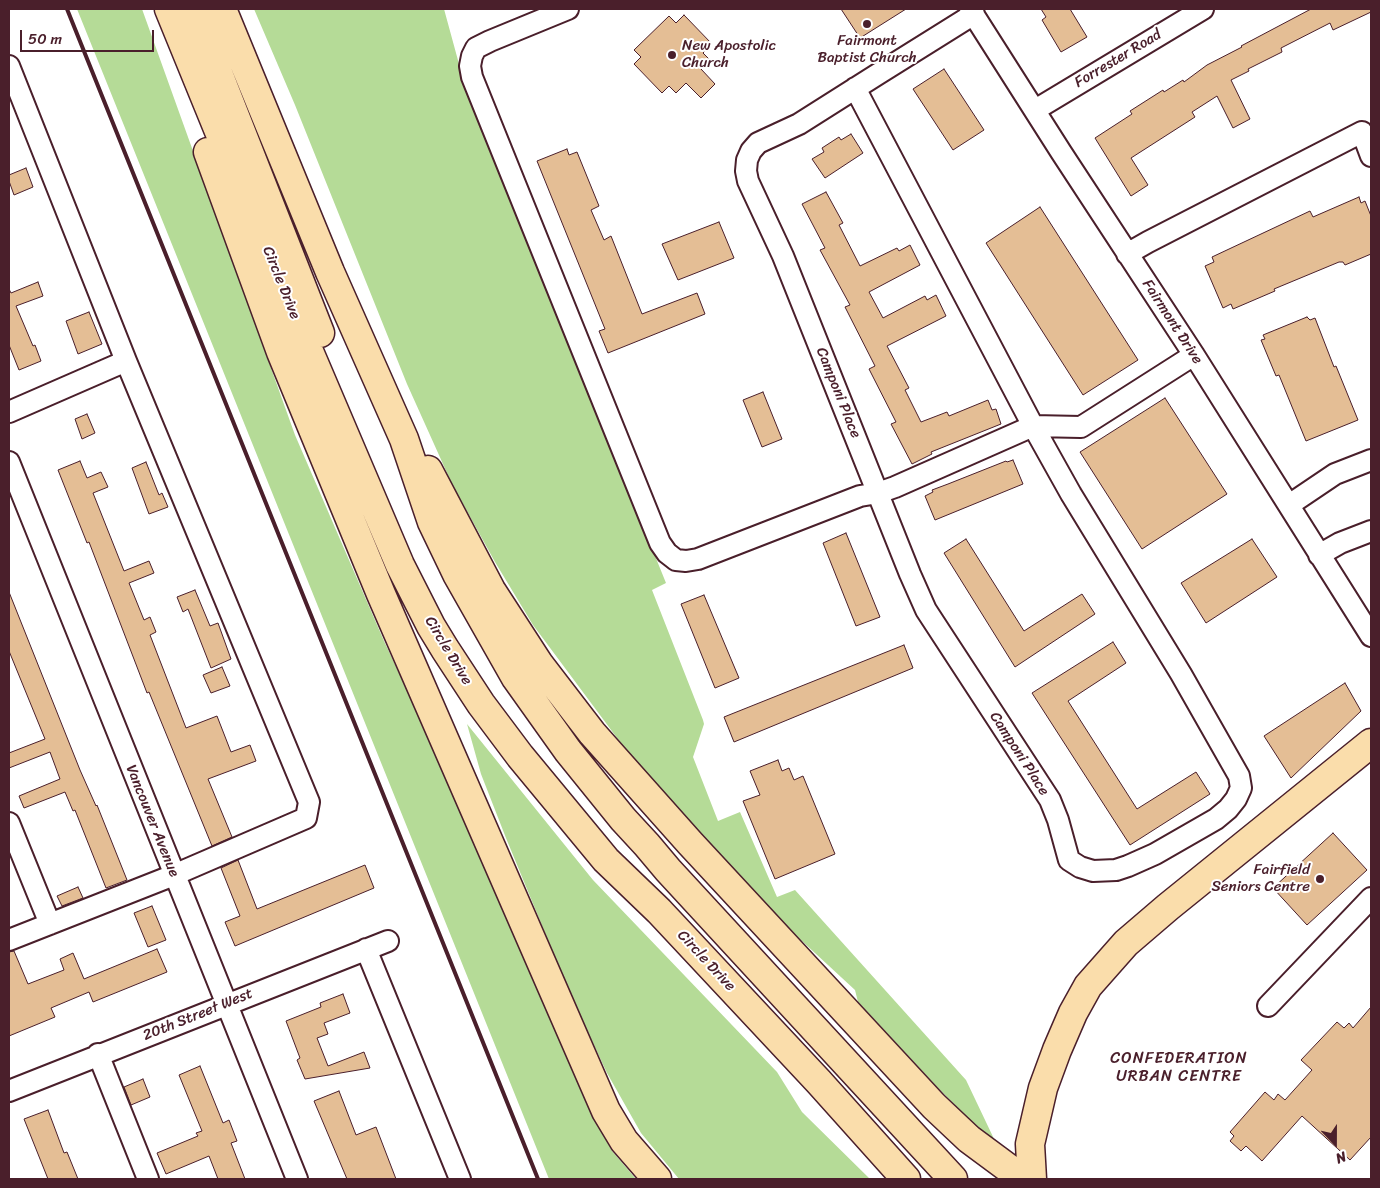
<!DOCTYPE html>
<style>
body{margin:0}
#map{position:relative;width:1380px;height:1188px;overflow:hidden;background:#fff;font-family:Sriracha,sans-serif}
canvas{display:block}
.frame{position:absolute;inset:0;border:10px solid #4a1f2b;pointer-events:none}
.north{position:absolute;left:1310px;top:1118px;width:50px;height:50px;-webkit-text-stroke:4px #fff;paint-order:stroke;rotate:158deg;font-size:14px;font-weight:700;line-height:20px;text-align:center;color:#4a1f2b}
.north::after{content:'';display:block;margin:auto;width:18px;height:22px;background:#4a1f2b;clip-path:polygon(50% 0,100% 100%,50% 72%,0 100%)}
.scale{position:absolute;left:20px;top:30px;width:134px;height:22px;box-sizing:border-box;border:2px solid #4a1f2b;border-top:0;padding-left:6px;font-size:15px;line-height:18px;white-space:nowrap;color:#4a1f2b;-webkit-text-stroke:4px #fff;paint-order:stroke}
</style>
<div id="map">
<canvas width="1380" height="1188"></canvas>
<div class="frame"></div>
<div class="north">N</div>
<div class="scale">50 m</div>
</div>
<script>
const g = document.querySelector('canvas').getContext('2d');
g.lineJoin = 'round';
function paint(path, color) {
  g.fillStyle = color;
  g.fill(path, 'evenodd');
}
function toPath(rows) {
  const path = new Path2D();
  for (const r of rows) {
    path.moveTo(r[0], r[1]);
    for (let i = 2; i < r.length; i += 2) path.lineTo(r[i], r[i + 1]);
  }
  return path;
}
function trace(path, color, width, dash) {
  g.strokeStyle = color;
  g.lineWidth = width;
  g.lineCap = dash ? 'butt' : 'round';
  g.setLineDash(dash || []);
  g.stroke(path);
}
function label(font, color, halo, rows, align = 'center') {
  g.font = font + ' Sriracha,sans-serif';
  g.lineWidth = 4;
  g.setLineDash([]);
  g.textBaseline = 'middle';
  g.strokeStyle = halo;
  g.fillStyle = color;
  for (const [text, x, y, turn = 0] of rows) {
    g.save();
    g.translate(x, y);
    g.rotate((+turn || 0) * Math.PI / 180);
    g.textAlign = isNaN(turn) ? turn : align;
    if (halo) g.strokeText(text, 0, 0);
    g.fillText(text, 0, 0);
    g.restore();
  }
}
paint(toPath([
 [77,9,142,9,295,435,384,641,455,793,516,941,571,1066,612,1151,636,1179,549,1179],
 [254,9,444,9,465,86,666,583,652,590,703,720,704,724,693,757,718,821,740,812,777,897,795,890,966,1080,995,1141,972,1122,938,1088,858,1002,855,990,789,929,703,838,626,750,533,625,495,562,452,484,407,384,295,105],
 [467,724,593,880,777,1072,802,1112,870,1179,679,1179,641,1133,607,1073,571,996,506,838,481,774]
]), '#b5db97');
const building = toPath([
 [841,9,906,9,860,38,841,9],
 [1041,9,1070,9,1087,37,1061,52,1042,20,1046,17,1041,9],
 [1311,9,1371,9,1371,12,1333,30,1330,23,1281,48,1282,52,1248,69,1249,71,1231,80,1250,119,1233,128,1217,96,1192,112,1195,117,1131,158,1148,185,1131,196,1095,138,1132,114,1130,111,1163,90,1164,92,1183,80,1184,82,1207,65,1242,47,1241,46,1311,9],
 [684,15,712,44,703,53,710,60,701,69,715,84,701,98,686,83,676,93,669,86,662,93,634,64,641,57,634,50,669,16,676,23,684,15],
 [944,69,984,130,953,150,913,89,944,69],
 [851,134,863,153,825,178,812,159,824,152,822,148,839,137,841,140,851,134],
 [567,149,569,155,577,152,599,206,591,210,604,240,611,236,642,314,697,293,705,314,608,353,599,331,605,329,537,161,567,149],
 [26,168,33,187,14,195,9,181,9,175,26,168],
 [826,192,843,223,839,225,860,266,897,248,899,251,910,245,920,265,869,292,883,318,925,296,927,300,936,295,946,316,887,346,909,388,905,390,921,422,947,412,949,416,988,400,992,410,996,409,1001,424,931,452,932,454,912,464,891,424,896,422,869,369,875,366,845,307,850,305,820,250,825,248,802,204,826,192],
 [1359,197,1361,203,1365,201,1371,216,1371,254,1345,265,1343,262,1339,262,1274,289,1275,291,1233,309,1231,304,1223,308,1205,266,1214,262,1212,257,1310,211,1313,217,1359,197],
 [1040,207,1138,360,1083,395,986,243,1040,207],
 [719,222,734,258,678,280,662,244,719,222],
 [38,282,43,296,16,306,33,346,35,345,41,361,19,370,9,345,9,289,11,293,38,282],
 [89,312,102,344,78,354,66,321,89,312],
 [1307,317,1310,320,1315,318,1334,367,1336,366,1358,420,1306,441,1279,375,1276,376,1261,340,1265,339,1263,335,1307,317],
 [763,392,782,439,762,447,743,400,763,392],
 [1165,398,1227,494,1142,549,1080,452,1165,398],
 [87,414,95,433,82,439,75,419,87,414],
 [1013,460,1023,484,935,520,925,496,933,492,932,490,948,484,1006,461,1007,462,1013,460],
 [80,461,87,478,101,472,108,487,93,493,124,571,149,561,154,573,129,583,144,620,150,617,156,632,150,635,186,728,217,716,231,752,250,745,256,761,208,779,232,837,212,846,149,692,147,693,89,542,87,543,58,470,80,461],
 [146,462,159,495,162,493,168,507,149,514,132,468,146,462],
 [846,533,880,617,856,626,823,543,846,533],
 [966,539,1024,631,1082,594,1095,614,1015,667,944,553,966,539],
 [1252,539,1277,577,1206,623,1181,583,1252,539],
 [195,590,210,626,218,623,231,659,211,668,188,609,183,612,177,597,195,590],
 [9,592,80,770,96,806,97,805,127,880,106,888,75,810,73,811,65,792,24,808,19,796,60,779,50,752,9,768,9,753,45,739,9,651,9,592],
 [704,595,739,678,715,688,681,604,704,595],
 [1113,642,1126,663,1068,701,1137,809,1196,772,1210,794,1130,845,1032,693,1113,642],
 [904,645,913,668,734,742,724,717,904,645],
 [222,667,230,686,211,693,203,675,222,667],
 [1345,683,1361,711,1291,778,1264,736,1345,683],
 [778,760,782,771,789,768,794,780,803,776,835,854,775,879,743,801,760,795,750,771,778,760],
 [1333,833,1367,870,1307,925,1273,888,1333,833],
 [238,860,257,909,365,865,374,888,235,946,225,922,240,916,221,868,238,860],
 [78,887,83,898,62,906,57,896,78,887],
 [152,906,166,940,148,947,134,913,152,906],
 [157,949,167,972,93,1002,89,992,51,1008,55,1017,9,1036,9,952,14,951,28,984,64,970,60,959,73,953,84,979,157,949],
 [343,994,350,1013,324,1023,328,1034,317,1038,328,1066,364,1052,370,1068,305,1079,297,1060,300,1058,286,1021,321,1007,320,1003,343,994],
 [1371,1007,1371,1137,1350,1160,1302,1116,1262,1161,1246,1146,1241,1151,1230,1141,1234,1136,1230,1132,1265,1092,1274,1100,1278,1094,1285,1100,1312,1070,1301,1060,1337,1022,1344,1028,1349,1023,1353,1028,1371,1007],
 [200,1066,223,1123,229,1120,237,1141,231,1143,245,1179,218,1179,209,1156,166,1174,157,1153,198,1136,196,1133,202,1131,179,1075,200,1066],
 [143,1079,150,1097,131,1105,124,1087,143,1079],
 [339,1091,356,1135,376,1127,396,1179,347,1179,314,1101,339,1091],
 [48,1110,64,1153,67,1152,78,1179,48,1179,24,1119,48,1110]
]);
paint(building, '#e4be95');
trace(building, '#4a1f2b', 1);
const minor = toPath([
 [568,9,490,41,476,48,472,56,470,66,472,77,660,543,667,553,676,560,686,561,698,559,860,496,878,493,895,487,1033,426,1081,427,1194,355],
 [970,9,1061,152,1194,355,1371,636],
 [9,66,126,361,309,802,306,818,174,875,9,940],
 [855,88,1033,426,1071,494,1181,674,1239,776,1241,788,1236,799,1228,809,1216,819,1155,854,1128,866,1116,870,1093,871,1080,867,1069,860,1058,820,1050,800,926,610,910,574,783,256,748,181,746,171,747,160,751,151,758,143,799,124,878,74,974,14],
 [1035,110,1203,9],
 [1127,254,1148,242,1362,132,1371,156],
 [9,412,126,361],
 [9,462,297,1179],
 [1289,505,1335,474,1371,460],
 [1319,555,1340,543,1371,531],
 [9,823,50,924],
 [366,949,460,1179],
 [1268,1006,1371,898],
 [98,1054,148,1179],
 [9,1091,388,941]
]);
const highway = toPath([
 [169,9,308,349,400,565,431,626,445,649,481,704,520,756,606,860,659,911,819,1082,906,1179],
 [193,9,320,333],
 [222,9,330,272,404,439,432,522,457,574,516,678,568,751,623,819,647,845,668,870,953,1179],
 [208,152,281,352,381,594,606,1111,624,1141,657,1179],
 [428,470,491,590,539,664,592,733,690,843,934,1106,969,1139,1023,1179],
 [1032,1179,1030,1144,1043,1088,1057,1050,1073,1013,1088,986,1126,943,1168,907,1371,743]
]);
trace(minor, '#4a1f2b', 24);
trace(highway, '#4a1f2b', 31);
trace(minor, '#fff', 20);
trace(highway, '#faddab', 28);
trace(toPath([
 [67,9,538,1179]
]), '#4a1f2b', 4);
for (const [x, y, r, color] of [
 [867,24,5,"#4a1f2b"],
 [672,55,5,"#4a1f2b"],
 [1320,879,5,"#4a1f2b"]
]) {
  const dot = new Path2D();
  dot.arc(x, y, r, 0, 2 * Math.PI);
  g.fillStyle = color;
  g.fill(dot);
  trace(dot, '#fff', 2);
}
label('15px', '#4a1f2b', '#fff', [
 ["Fairmont",867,41],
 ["Baptist Church",867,58],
 ["New Apostolic",682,46,"left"],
 ["Church",682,63,"left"],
 ["Fairfield",1310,870,"right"],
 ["Seniors Centre",1310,887,"right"]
]);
label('15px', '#4a1f2b', '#fff', [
 ["Forrester Road",1118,59,-31],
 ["Circle Drive",281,283,68],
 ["Fairmont Drive",1172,322,57],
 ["Camponi Place",838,393,68],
 ["Circle Drive",448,651,59],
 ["Camponi Place",1019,754,57],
 ["Vancouver Avenue",152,821,68],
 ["Circle Drive",706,961,47],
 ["20th Street West",198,1015,-22]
]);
g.letterSpacing = '1px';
label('16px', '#4a1f2b', '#fff', [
 ["CONFEDERATION",1179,1059],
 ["URBAN CENTRE",1179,1077]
]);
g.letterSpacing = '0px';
</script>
